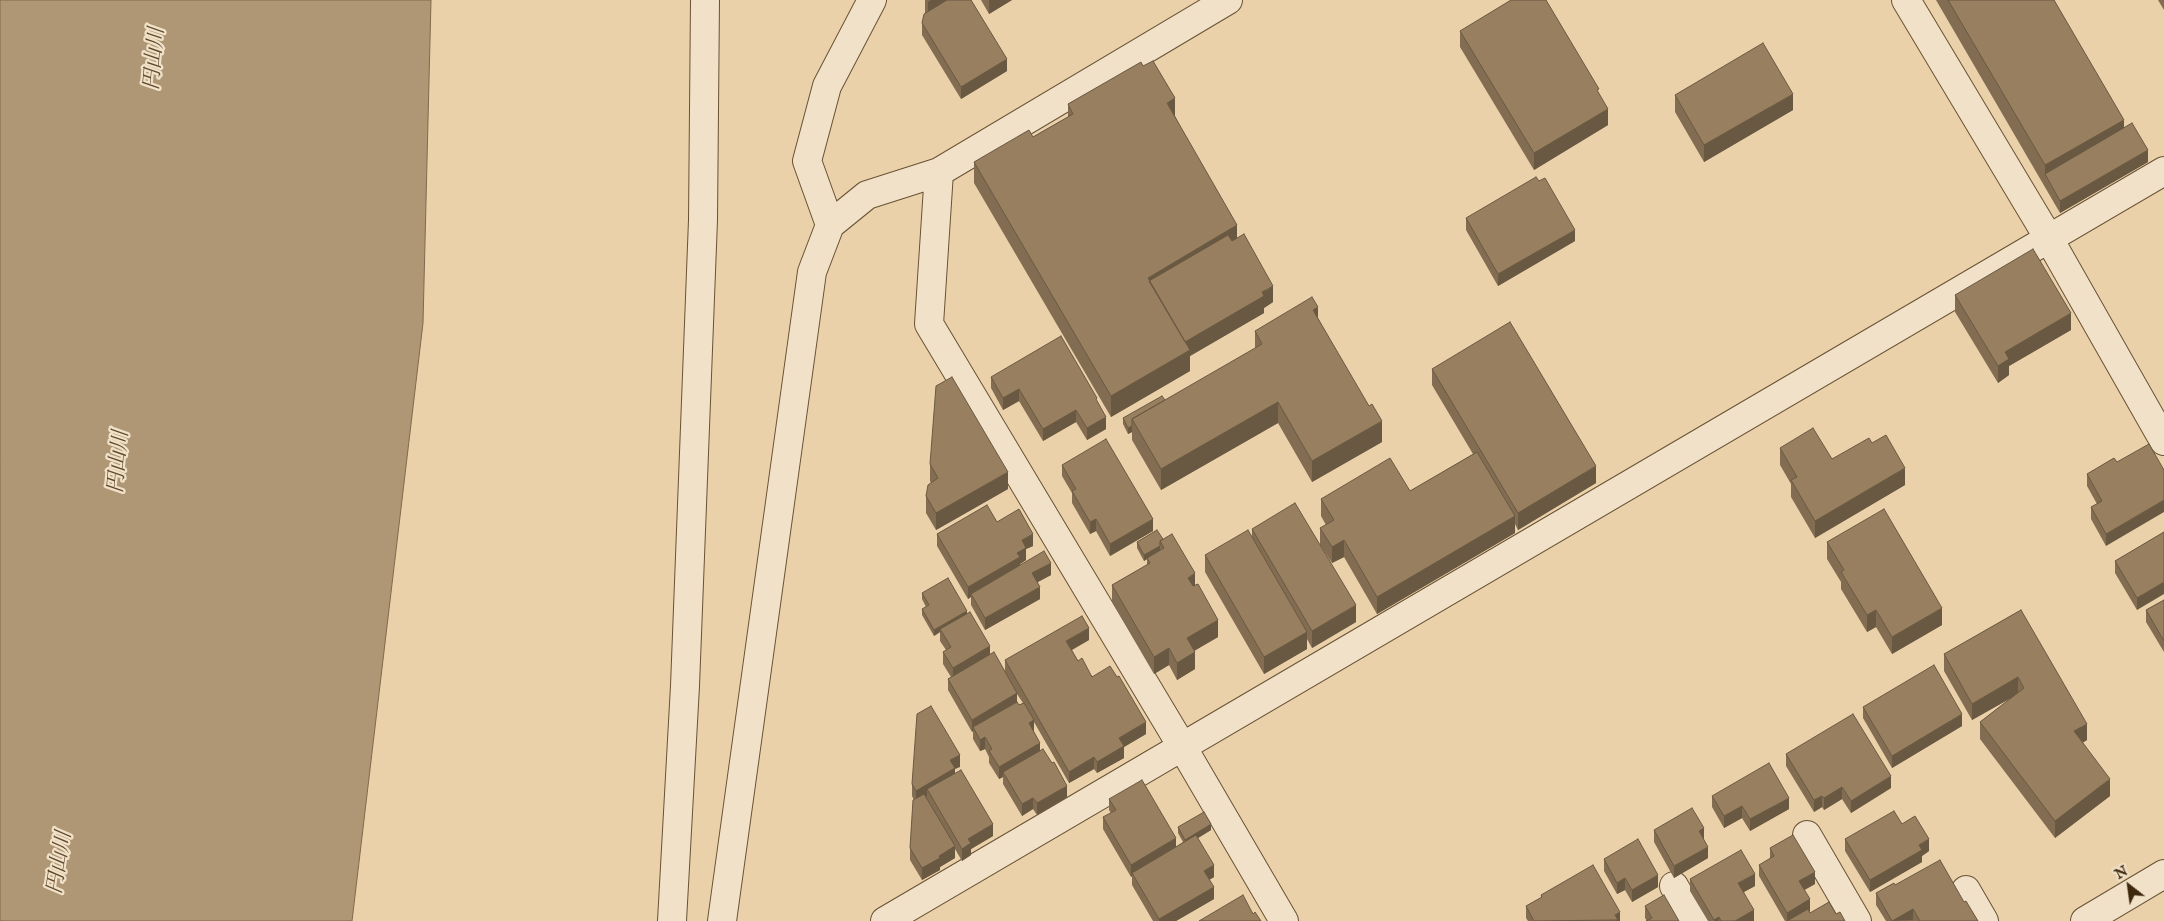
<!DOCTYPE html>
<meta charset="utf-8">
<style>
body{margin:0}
#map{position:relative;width:2164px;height:921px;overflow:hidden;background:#ead1aa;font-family:"IM FELL English",serif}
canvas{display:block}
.north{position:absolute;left:2104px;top:861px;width:50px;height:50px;-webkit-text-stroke:4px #f1e1c8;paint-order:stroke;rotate:330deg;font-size:14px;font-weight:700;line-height:20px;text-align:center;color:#3d270d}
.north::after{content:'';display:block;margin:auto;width:18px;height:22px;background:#3d270d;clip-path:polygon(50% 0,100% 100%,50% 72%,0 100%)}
</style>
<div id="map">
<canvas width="2164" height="921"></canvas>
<div class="north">N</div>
</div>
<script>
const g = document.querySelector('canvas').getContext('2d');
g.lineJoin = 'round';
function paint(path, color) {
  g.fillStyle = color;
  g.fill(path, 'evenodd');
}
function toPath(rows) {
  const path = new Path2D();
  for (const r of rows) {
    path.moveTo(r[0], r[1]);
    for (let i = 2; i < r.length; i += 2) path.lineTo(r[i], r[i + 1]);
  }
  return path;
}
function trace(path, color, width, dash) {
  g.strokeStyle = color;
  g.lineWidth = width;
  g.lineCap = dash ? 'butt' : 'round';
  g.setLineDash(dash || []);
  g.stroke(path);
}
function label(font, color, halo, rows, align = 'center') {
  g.font = font + ' "IM FELL English","Noto Serif JP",serif';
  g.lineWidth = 4.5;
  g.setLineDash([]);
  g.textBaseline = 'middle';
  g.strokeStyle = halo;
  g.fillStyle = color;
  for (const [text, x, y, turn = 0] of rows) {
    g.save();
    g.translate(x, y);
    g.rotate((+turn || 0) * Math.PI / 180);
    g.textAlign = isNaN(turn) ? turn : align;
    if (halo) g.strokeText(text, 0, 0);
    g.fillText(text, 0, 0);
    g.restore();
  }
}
const water = toPath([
 [0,0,431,0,423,323,352,921,0,921,0,0]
]);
paint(water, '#af9775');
trace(water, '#816a4b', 1);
const minor = toPath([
 [1906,0,2048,237,2164,441],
 [939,172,929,324,1183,748,1284,921],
 [830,225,807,161,827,86,872,0],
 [1807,835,1857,921],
 [1674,886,1694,921],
 [1966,890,1984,921],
 [672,921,685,686,703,220,705,0],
 [722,921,812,272,830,225,867,195,939,172,1228,0],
 [885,921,2164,171],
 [2085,921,2164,874]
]);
trace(minor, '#685234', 30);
trace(minor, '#f1e1c8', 28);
paint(toPath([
 [925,0,971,0,1007,71,961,99,922,35,922,23,925,13],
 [981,0,1012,0,989,14],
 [1936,0,2054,0,2124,128,2148,162,2060,213],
 [2158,0,2164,0,2164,10],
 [1460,31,1599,94,1608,125,1534,170,1460,47],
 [1143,66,1175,116,1237,238,1273,302,1264,308,1264,313,1190,356,1190,371,1111,417,974,183,974,162,1033,137,1068,117,1068,104],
 [1675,95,1793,110,1704,162,1675,112],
 [1466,218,1575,241,1498,286,1466,230],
 [1955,295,2071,330,2009,366,2009,375,1998,383,1955,312],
 [1318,318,1382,442,1312,482,1278,423,1161,490,1132,440,1132,432,1128,434,1123,424,1123,418,1165,400,1255,349,1255,331],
 [1432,369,1596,483,1518,530,1515,524,1515,533,1377,614,1344,557,1332,563,1320,545,1320,528,1326,525,1321,516,1321,499,1410,491,1473,454,1432,385],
 [991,377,1097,402,1106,429,1087,440,1076,422,1043,441,1019,401,1003,410,991,388],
 [1872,443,1905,485,1815,538,1791,497,1791,484,1780,465,1780,448,1832,459],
 [2114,458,2106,546,2091,519,2091,507,2097,504,2087,486,2087,474],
 [930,464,1008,489,936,530,926,513,926,496,931,483,930,481],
 [1062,465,1153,531,1110,556,1096,531,1090,534,1072,503,1072,493,1062,476],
 [997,522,1033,546,1026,549,1026,560,1020,564,1020,565,1051,575,1038,582,1040,599,985,630,971,605,971,597,968,599,937,546,937,534],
 [1252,529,1356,622,1312,648,1307,639,1307,649,1264,674,1205,572,1205,555,1252,537],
 [2164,532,2137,610,2115,573,2115,561],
 [1163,539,1195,585,1218,637,1194,651,1195,669,1177,680,1169,665,1154,674,1112,602,1112,585,1147,565,1147,559,1144,561,1137,548,1137,542],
 [1827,542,1942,625,1892,654,1876,627,1867,632,1841,589,1841,582,1827,559],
 [922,593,967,613,990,654,1005,671,1005,660,1089,640,1072,650,1078,661,1146,734,1124,747,1124,758,1097,773,1094,769,1069,783,1034,722,1034,732,1040,751,1067,797,1037,815,1033,809,1022,816,1003,784,1003,777,999,779,989,763,989,757,985,749,980,751,973,739,973,731,972,732,948,690,948,679,951,677,943,664,943,652,946,650,940,641,940,632,934,636,922,615,922,609,926,607,922,599],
 [1017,694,1023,703,1019,705,1017,702],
 [2164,600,2164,652,2146,622,2146,610],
 [2021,610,2087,740,2082,743,2110,796,2055,838,1980,739,1980,722,2011,698,1972,720,1944,671,1944,654],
 [1863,707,1962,726,1892,768,1863,718],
 [1786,754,1891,788,1851,813,1842,799,1824,810,1822,807,1814,812,1786,766],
 [960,767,955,769,955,773,993,836,971,849,971,855,962,861,955,849,955,858,940,867,940,870,922,880,910,860,910,848,914,800,912,796,912,784],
 [1712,796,1789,809,1750,831,1742,818,1724,828,1712,807],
 [1109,799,1176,847,1183,842,1178,833,1178,827,1211,830,1198,838,1214,877,1209,880,1214,899,1176,921,1153,921,1132,885,1132,876,1131,877,1103,829,1103,817,1111,813,1109,810],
 [1902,824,1929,851,1922,856,1922,862,1870,892,1845,851,1845,839],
 [1654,830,1708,858,1674,878,1654,842],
 [1770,848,1815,884,1804,890,1810,913,1836,914,1845,921,1785,921,1759,876,1759,865,1770,859],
 [1604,859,1658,887,1632,902,1625,890,1617,894,1604,871],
 [1690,879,1755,886,1744,892,1754,921,1708,921,1690,891],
 [1895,885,1964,902,1978,921,1886,921,1876,905,1876,893],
 [1541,895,1620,921,1528,921,1526,918,1526,906,1541,898],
 [1645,906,1679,921,1647,921,1645,918]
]), '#826d52');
paint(toPath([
 [931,0,959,0,928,18,928,2],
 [989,0,1012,0,989,14],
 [1007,59,1007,71,961,99,961,87],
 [1793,94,1793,110,1704,162,1704,145],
 [1175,98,1175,119,1167,103],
 [1608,109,1608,125,1534,170,1534,153],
 [2124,120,2124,141,2045,174,2045,186,2045,165],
 [2148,150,2148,162,2060,213,2060,201],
 [1237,225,1237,246,1155,294,1148,278],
 [1575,230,1575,241,1498,286,1498,274],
 [1273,286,1273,302,1264,308,1264,313,1190,356,1190,371,1111,417,1111,396,1183,343],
 [1318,307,1318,328,1313,310],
 [2071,313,2071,330,2009,366,2009,375,1998,383,1998,366,2005,352],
 [1019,389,1019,401,1003,410,1003,398],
 [1278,402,1278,423,1161,490,1161,469],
 [1076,410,1076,422,1043,441,1043,429],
 [1106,417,1106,429,1087,440,1087,428],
 [1382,421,1382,442,1312,482,1312,461],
 [1132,426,1132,432,1128,434,1128,428],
 [1596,466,1596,483,1518,530,1518,513],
 [1905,468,1905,485,1815,538,1815,521],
 [1008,472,1008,489,936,530,936,513],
 [2164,500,2164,512,2106,546,2106,534],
 [1515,516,1515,533,1377,614,1377,597],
 [1096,519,1096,531,1090,534,1090,522],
 [1153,519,1153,531,1110,556,1110,544],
 [1033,534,1033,546,1026,549,1026,560,1020,564,1020,569,971,594,971,597,968,599,968,587,1017,553,1022,540],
 [1344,540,1344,557,1332,563,1332,547],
 [1160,546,1160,552,1147,558,1147,559,1144,561,1144,555],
 [1051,563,1051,575,1032,585,1032,573],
 [1195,573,1195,590,1188,578],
 [2164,582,2164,594,2137,610,2137,598],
 [1040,587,1040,599,985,630,985,618],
 [1356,605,1356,622,1312,648,1312,631],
 [1942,608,1942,625,1892,654,1892,637],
 [1876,610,1876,627,1867,632,1867,615],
 [967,611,967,617,940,629,940,632,934,636,934,630],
 [1218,620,1218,637,1187,655,1187,638],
 [1089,628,1089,640,1066,653,1066,641],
 [1307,632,1307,649,1264,674,1264,657],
 [990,646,990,658,953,679,953,668],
 [1169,648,1169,665,1154,674,1154,657],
 [1195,652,1195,669,1177,680,1177,663],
 [2018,677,2018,694,1972,720,1972,704],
 [1017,693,1017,705,973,727,973,731,972,732,972,720],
 [1962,714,1962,726,1892,768,1892,756],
 [1034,720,1034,732,1029,723],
 [1146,722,1146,734,1124,747,1124,758,1097,773,1097,762,1119,738],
 [2087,724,2087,740,2074,748,2074,731],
 [985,737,985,749,980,751,980,740],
 [1040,743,1040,755,1003,772,1003,777,999,779,999,767],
 [960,755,960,767,955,769,955,780,927,789,927,796,916,803,916,791,950,760],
 [1094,757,1094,769,1069,783,1069,772],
 [1891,776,1891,788,1851,813,1851,801],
 [2110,779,2110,796,2055,838,2055,821],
 [1067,786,1067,797,1037,815,1037,803],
 [1842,787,1842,799,1824,810,1824,798],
 [1822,796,1822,807,1814,812,1814,800],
 [1033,798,1033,809,1022,816,1022,804],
 [1789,798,1789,809,1750,831,1750,819],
 [1742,806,1742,818,1724,828,1724,816],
 [993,824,993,836,971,849,971,855,962,861,962,849,968,839],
 [1211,824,1211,830,1185,846,1185,840],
 [1704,828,1704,840,1699,831],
 [1176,838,1176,850,1132,873,1132,876,1131,877,1131,865],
 [1929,839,1929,851,1922,856,1922,862,1870,892,1870,880,1919,845],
 [955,846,955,858,940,867,940,870,922,880,922,868,939,856],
 [1708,847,1708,858,1674,878,1674,866],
 [1214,865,1214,877,1204,883,1204,871],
 [1815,872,1815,884,1799,893,1799,881],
 [1755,874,1755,886,1738,895,1738,883],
 [1658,875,1658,887,1632,902,1632,890],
 [1625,878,1625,890,1617,894,1617,883],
 [1214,887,1214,899,1176,921,1159,921,1159,919],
 [1810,899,1810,911,1793,921,1787,921,1787,913],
 [1913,909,1913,920,1892,921],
 [1754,910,1754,921,1735,921],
 [1620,912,1620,921,1615,921,1615,915],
 [1719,917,1719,921,1714,921,1714,920]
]), '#6a5942');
const building = toPath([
 [947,0,971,0,1007,59,961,87,922,23,924,14,947,0],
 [1511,0,1546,0,1599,89,1597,90,1608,109,1534,153,1460,31,1511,0],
 [1948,0,2054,0,2124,120,2045,165,1948,0],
 [1763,43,1793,94,1704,145,1675,95,1763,43],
 [1153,61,1175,98,1167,103,1237,225,1148,278,1190,350,1111,396,974,162,1029,130,1033,137,1073,114,1068,104,1141,62,1143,66,1153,61],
 [2132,123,2148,150,2060,201,2045,174,2132,123],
 [1536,177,1539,181,1545,178,1575,230,1498,274,1466,218,1536,177],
 [1244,234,1273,286,1262,292,1264,296,1185,342,1149,281,1228,235,1232,241,1244,234],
 [2033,249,2071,313,2005,352,2009,359,1998,366,1955,295,2033,249],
 [1312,297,1318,307,1313,310,1369,406,1372,404,1382,421,1312,461,1278,402,1161,469,1132,419,1262,344,1255,331,1312,297],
 [1510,322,1596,466,1518,513,1432,369,1510,322],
 [1061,336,1097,398,1096,399,1106,417,1087,428,1076,410,1043,429,1019,389,1003,398,991,377,1061,336],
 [952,377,1008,472,936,513,926,496,928,485,938,478,930,464,936,386,952,377],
 [1162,396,1165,400,1132,419,1132,426,1128,428,1123,418,1162,396],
 [1813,428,1832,459,1869,438,1872,443,1886,435,1905,468,1815,521,1791,480,1797,477,1780,448,1813,428],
 [1106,439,1153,519,1110,544,1096,519,1090,522,1072,491,1076,489,1062,465,1106,439],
 [2149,444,2164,470,2164,500,2106,534,2091,507,2102,501,2087,474,2114,458,2117,462,2149,444],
 [1477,452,1515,516,1377,597,1344,540,1332,547,1320,528,1334,520,1321,499,1390,458,1410,491,1477,452],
 [1295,503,1356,605,1312,631,1252,529,1295,503],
 [987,505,997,522,1019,509,1033,534,1022,540,1026,548,1017,553,1020,557,968,587,937,534,987,505],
 [1884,509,1942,608,1892,637,1876,610,1867,615,1841,572,1844,570,1827,542,1884,509],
 [1157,530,1163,539,1160,541,1160,546,1144,555,1137,542,1157,530],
 [1248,530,1307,632,1264,657,1205,555,1248,530],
 [2164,532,2164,582,2137,598,2115,561,2164,532],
 [1172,534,1195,573,1188,578,1193,586,1198,584,1218,620,1187,638,1195,652,1177,663,1169,648,1154,657,1112,585,1150,563,1147,558,1164,548,1160,541,1172,534],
 [1044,551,1051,563,1032,573,1040,587,985,618,971,594,1044,551],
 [948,578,967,611,934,630,922,609,929,605,922,593,948,578],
 [2164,600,2164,641,2146,610,2164,600],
 [2021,610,2087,724,2074,731,2110,779,2055,821,1980,722,2024,688,2018,677,1972,704,1944,654,2021,610],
 [970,612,990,646,953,668,943,652,951,647,940,629,970,612],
 [1082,616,1089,628,1066,641,1078,661,1082,658,1092,677,1110,666,1117,677,1119,676,1146,722,1119,738,1124,746,1097,762,1094,757,1069,772,1005,660,1082,616],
 [994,652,1017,693,972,720,948,679,994,652],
 [1934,665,1962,714,1892,756,1863,707,1934,665],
 [1017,702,1019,705,1024,703,1034,720,1029,723,1040,743,999,767,989,751,992,749,985,737,980,740,973,727,1017,702],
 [931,706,960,755,950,760,955,768,916,791,912,784,917,714,931,706],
 [1853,714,1891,776,1851,801,1842,787,1824,798,1822,796,1814,800,1786,754,1853,714],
 [1043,749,1052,763,1054,762,1067,786,1037,803,1033,798,1022,804,1003,772,1043,749],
 [1769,763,1789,798,1750,819,1742,806,1724,816,1712,796,1769,763],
 [961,770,993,824,968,839,971,843,962,849,927,789,961,770],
 [1142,780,1176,838,1131,865,1103,817,1116,810,1109,799,1142,780],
 [924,794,955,846,939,856,940,858,922,868,910,848,913,800,924,794],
 [1692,808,1704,828,1699,831,1708,847,1674,866,1654,830,1692,808],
 [1894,811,1902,824,1915,816,1929,839,1919,845,1922,850,1870,880,1845,839,1894,811],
 [1204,812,1211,824,1185,840,1178,827,1204,812],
 [1196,835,1214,865,1204,871,1214,887,1159,919,1132,873,1196,835],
 [1793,835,1815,872,1799,881,1810,899,1787,913,1759,865,1774,856,1770,848,1793,835],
 [1638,839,1658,875,1632,890,1625,878,1617,883,1604,859,1638,839],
 [1741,850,1755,874,1738,883,1754,910,1735,921,1721,921,1719,917,1714,920,1690,879,1741,850],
 [1940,860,1964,902,1966,901,1978,921,1920,921,1913,909,1892,921,1876,893,1894,883,1895,885,1940,860],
 [1593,865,1620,912,1615,915,1618,920,1534,921,1526,906,1542,897,1541,895,1593,865],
 [1243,895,1253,914,1255,912,1261,921,1199,921,1243,895],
 [1664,895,1679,921,1646,921,1652,918,1645,906,1664,895],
 [1829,902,1836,914,1840,912,1845,921,1787,921,1808,909,1810,913,1829,902]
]);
paint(building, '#977f5f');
trace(building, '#6a5942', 1);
label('italic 21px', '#5f492c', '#f1e1c8', [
 ["円山川",156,59,-85],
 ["円山川",120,462,-85],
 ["円山川",61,863,-81]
]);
</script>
